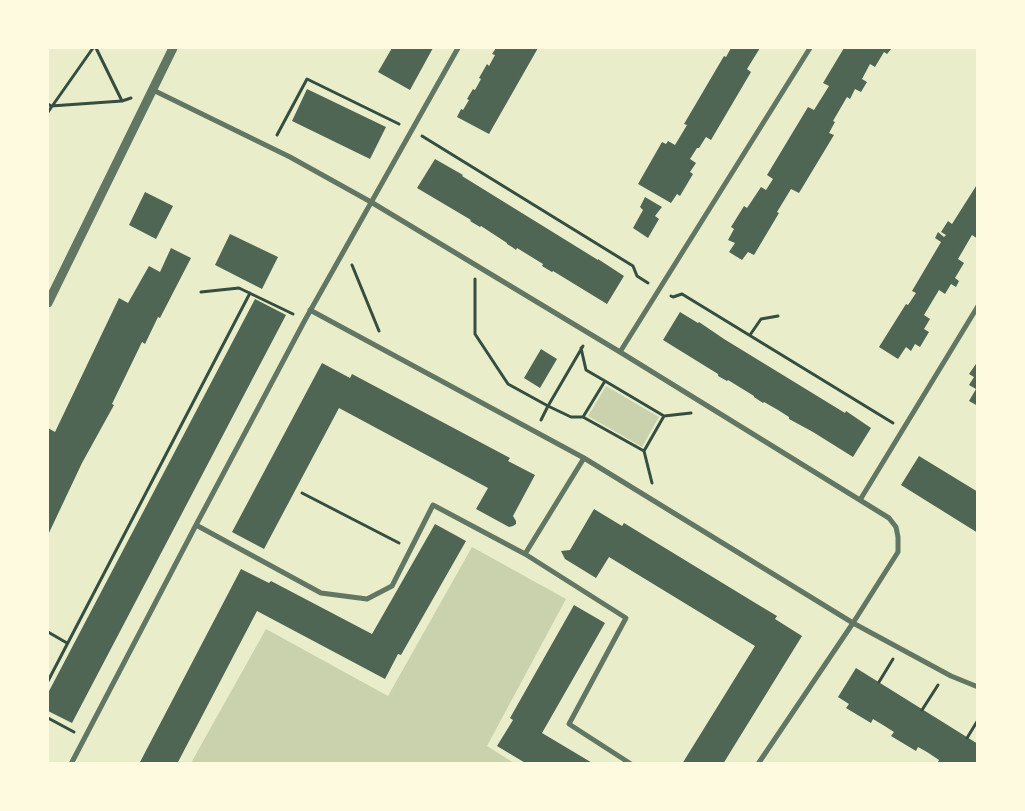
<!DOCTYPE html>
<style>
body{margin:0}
#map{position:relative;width:1025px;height:811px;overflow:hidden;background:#e9edc9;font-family:"IBM Plex Serif",serif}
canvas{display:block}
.frame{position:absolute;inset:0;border:49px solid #fefae0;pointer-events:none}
</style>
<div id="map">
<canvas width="1025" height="811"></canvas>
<div class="frame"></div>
</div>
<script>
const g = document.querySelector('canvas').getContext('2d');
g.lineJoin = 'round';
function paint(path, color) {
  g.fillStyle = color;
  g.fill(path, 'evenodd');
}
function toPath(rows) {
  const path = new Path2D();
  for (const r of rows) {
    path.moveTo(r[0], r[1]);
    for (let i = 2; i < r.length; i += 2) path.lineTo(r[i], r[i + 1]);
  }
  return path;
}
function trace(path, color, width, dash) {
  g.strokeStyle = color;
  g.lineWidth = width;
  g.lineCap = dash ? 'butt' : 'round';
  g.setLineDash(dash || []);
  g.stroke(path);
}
paint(toPath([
 [606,386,659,417,642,447,588,416],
 [472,547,566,599,487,746,514,763,191,763,266,629,388,696]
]), '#cad2ad');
paint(toPath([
 [392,48,433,48,410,90,378,72],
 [496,48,538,48,489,134,457,117,461,109,463,110,469,100,467,99,473,89,475,90,481,79,479,78,487,64,489,66,495,55,492,54],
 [731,48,760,48,747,69,751,72,711,140,706,137,699,148,697,148,690,159,696,163,690,172,693,174,680,196,677,194,671,203,638,184,662,142,666,144,668,141,675,145,687,125,684,124,724,56,726,57],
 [844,48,892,48,887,54,884,52,875,67,870,64,862,79,867,82,861,92,855,89,850,99,847,97,833,121,835,122,829,133,834,135,799,193,791,189,777,212,779,213,754,255,748,252,742,260,729,252,735,243,728,240,734,229,731,227,744,206,747,208,761,187,766,190,773,179,767,175,808,107,814,110,829,86,823,83],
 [307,89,386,127,370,159,292,121],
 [435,159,463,175,462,176,598,260,598,259,624,276,607,304,553,271,552,272,542,266,543,264,517,248,516,250,512,247,507,244,507,243,481,226,480,227,470,221,471,220,417,188],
 [978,183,978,239,972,235,958,259,964,263,955,278,959,281,956,287,951,284,945,294,939,290,924,315,930,319,924,329,929,332,920,347,915,344,911,351,906,347,898,359,879,347,906,304,908,305,916,293,912,291,941,242,935,238,938,232,944,237,946,235,941,232,948,221,952,224],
 [145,192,173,206,156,239,129,225],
 [645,197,662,207,655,216,659,219,648,238,633,228,643,210,640,207],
 [230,234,278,257,262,289,215,265],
 [171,248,191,258,160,318,158,317,145,344,142,342,112,404,114,405,82,463,48,535,48,428,55,432,119,298,128,303,149,266,160,272],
 [255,299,286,315,72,723,48,711,48,693],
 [680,312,698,323,699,322,724,339,845,413,846,411,871,428,853,457,813,432,789,419,789,417,778,410,764,402,763,403,754,397,754,396,728,380,727,381,718,376,718,374,663,340],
 [541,349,557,359,540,388,524,378],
 [978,361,978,406,969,401,976,389,969,385,974,377,969,374],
 [322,363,350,378,352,374,510,458,508,461,535,475,513,516,516,521,516,524,513,526,509,527,476,509,488,488,339,408,264,549,232,532],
 [919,456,978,492,978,533,901,485],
 [594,509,622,526,624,523,757,604,777,616,775,619,802,636,723,764,682,764,755,646,609,557,596,578,565,559,561,551,570,550],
 [435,524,466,541,401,655,398,654,385,679,257,611,177,764,139,764,241,569,269,583,271,581,372,634],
 [574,605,605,623,542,733,594,764,527,764,497,746,513,720,510,718],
 [856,668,978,744,978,764,937,764,939,760,927,752,918,747,916,751,891,736,894,732,883,725,873,719,871,723,846,708,849,704,838,697]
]), '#4f6655');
trace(toPath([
 [96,48,122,101],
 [48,104,51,106,122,101,131,98],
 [48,112,93,48],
 [277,135,307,79,399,124],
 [422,136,633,266,637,276,648,283],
 [352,265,379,331],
 [475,279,475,334,508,384,548,406,541,420],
 [201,292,239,288,293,314],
 [671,296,673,297,682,294,893,423],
 [750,335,761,319,778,316],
 [583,346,548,406,571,417,583,417],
 [581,348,586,370,605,381],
 [664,416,691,413],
 [644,451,583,417,605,381,664,416,644,451,652,483],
 [302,493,399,543],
 [48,632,67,643],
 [48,681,250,293],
 [879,682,893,659],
 [922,710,938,685],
 [48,718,74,732],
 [967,738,978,720]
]), '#344e41', 3);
trace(toPath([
 [153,90,290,157,371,202,620,352,889,518,896,527,898,537,898,552,853,623,758,764],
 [310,310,584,458,853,623,951,676,978,687],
 [620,352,810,48],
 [860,500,978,306],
 [196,525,321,593,367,599,392,586,433,505,525,554,584,458],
 [525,554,626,618,569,724,631,764],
 [71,764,196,525,305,320,458,48]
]), '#617663', 5);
trace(toPath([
 [48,303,173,48]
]), '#617663', 9);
</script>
